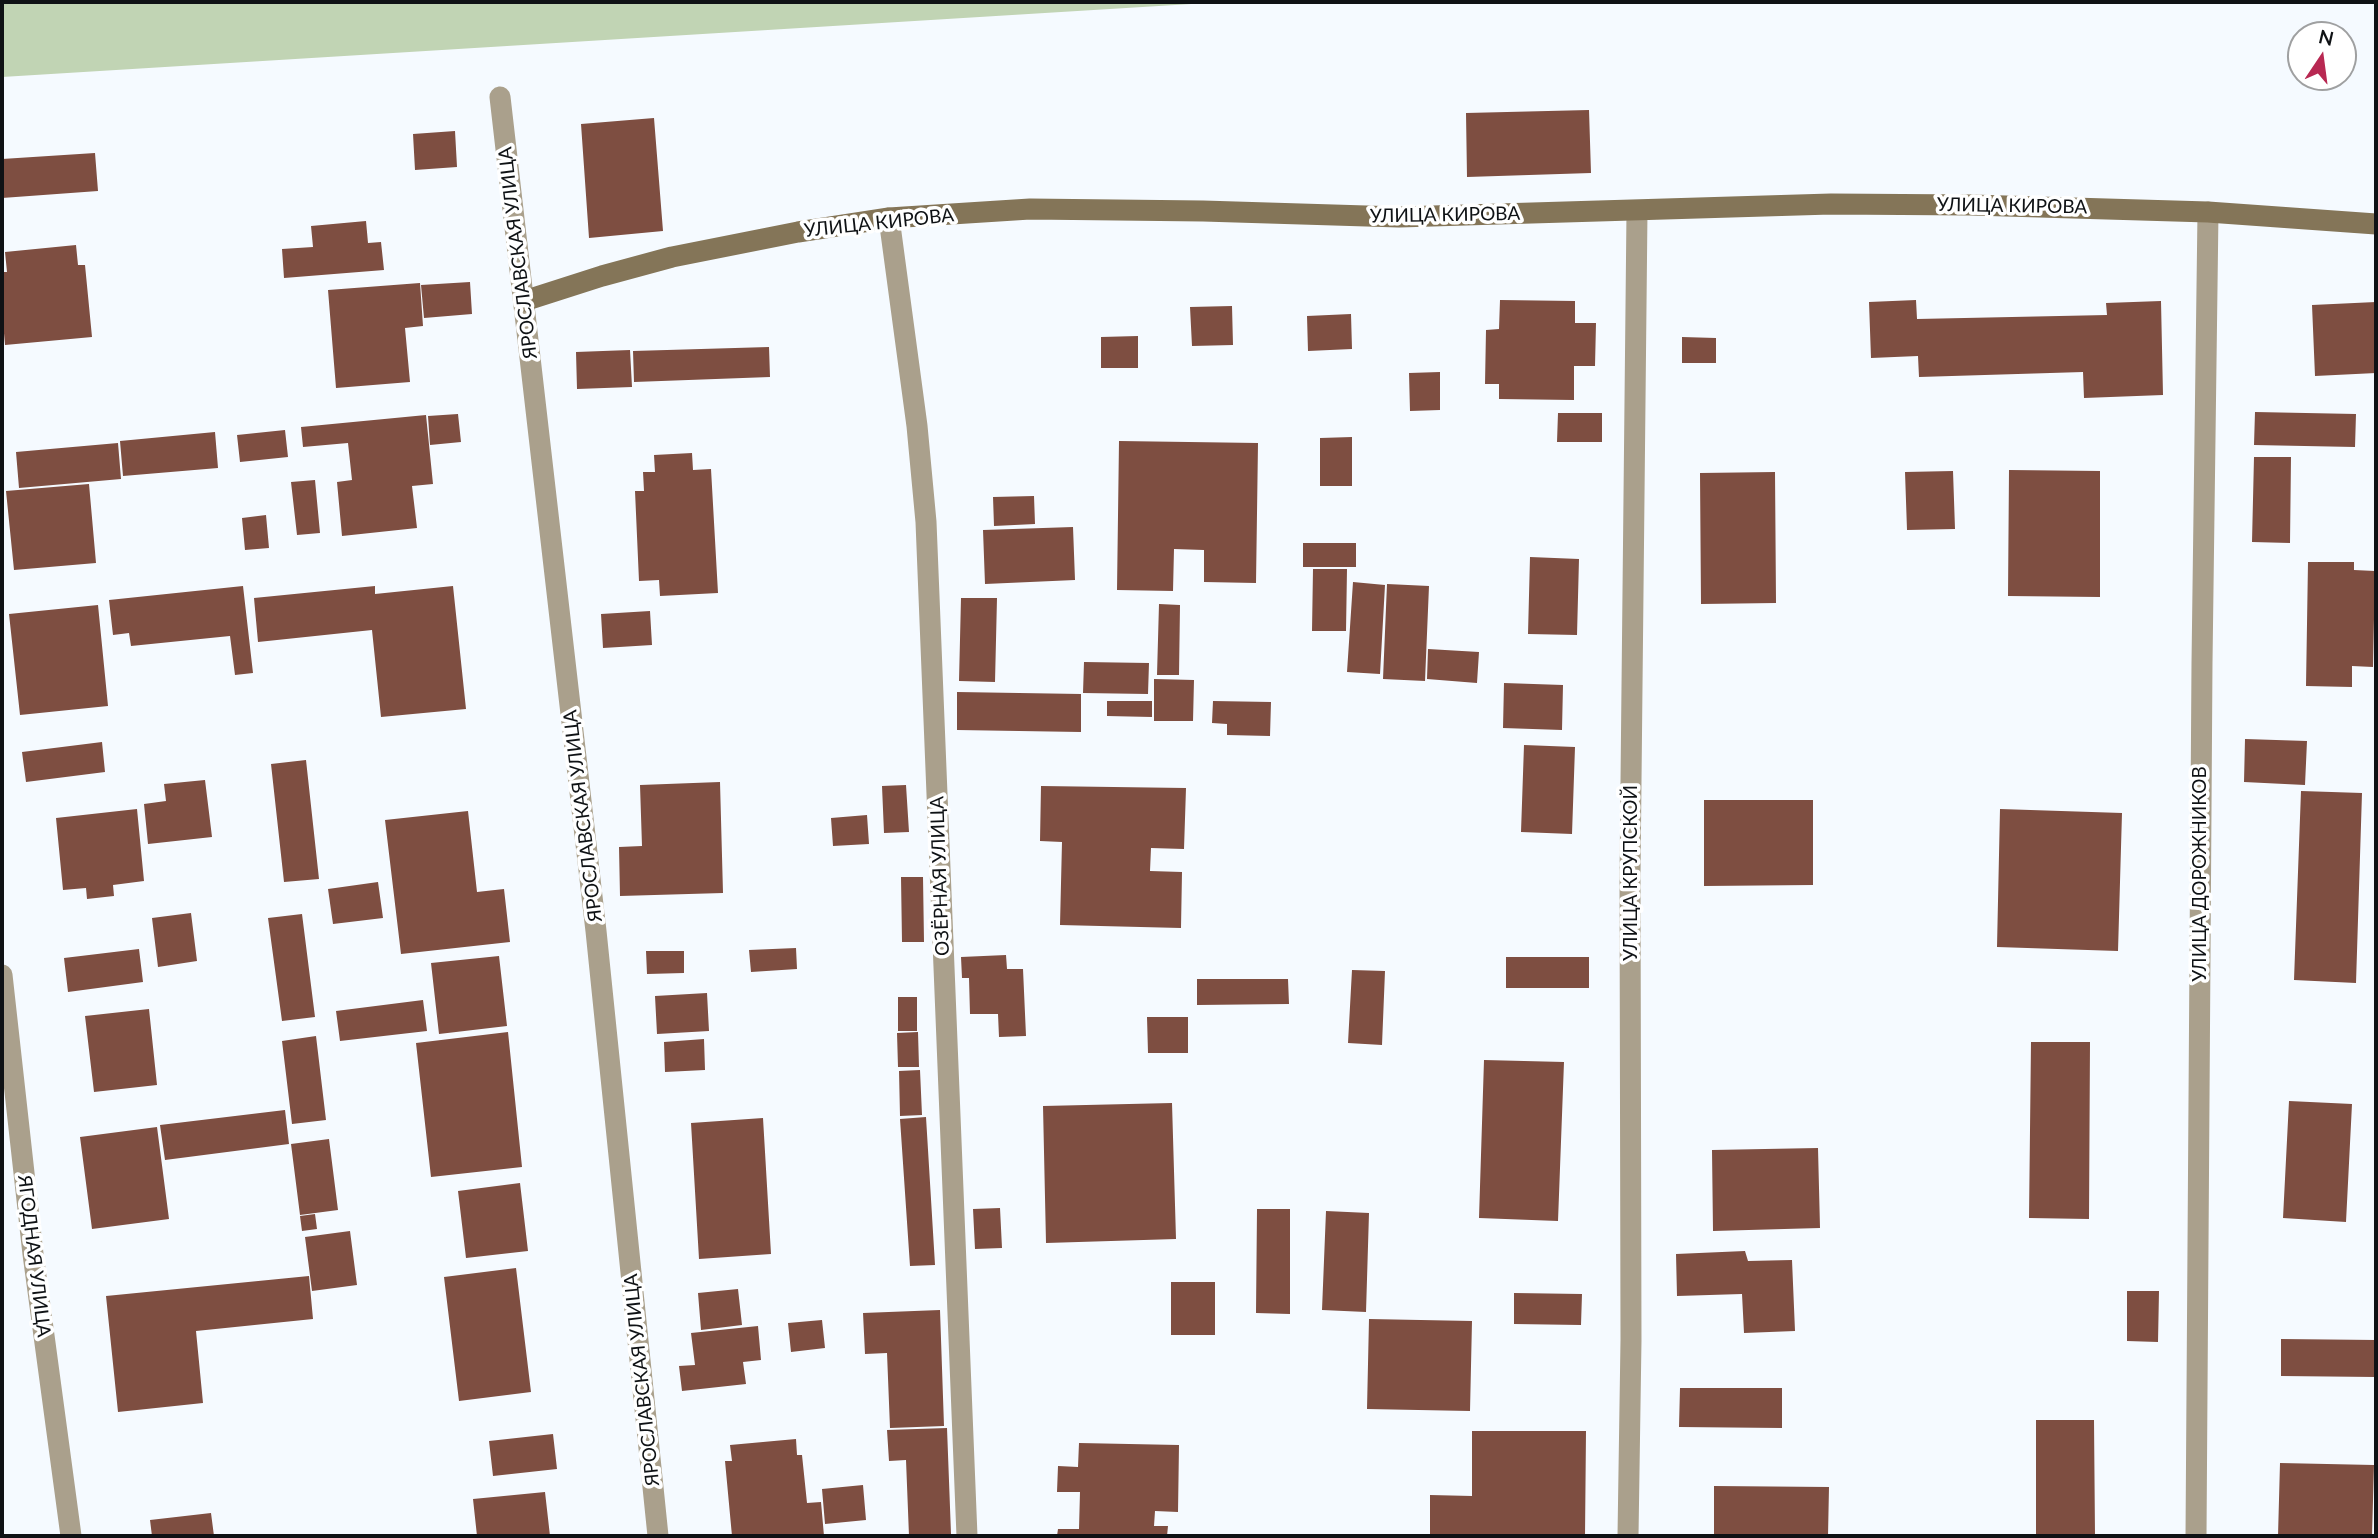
<!DOCTYPE html>
<meta charset="utf-8">
<style>
body{margin:0}
#map{position:relative;width:2378px;height:1538px;overflow:hidden;background:#f5faff;font-family:Lato,sans-serif}
canvas{display:block}
.frame{position:absolute;inset:0;border:4px solid #0f1215;pointer-events:none}
.north{position:absolute;left:2287px;top:21px;width:70px;height:70px;box-sizing:border-box;background:#fff;border:2px solid #9fa0a1;border-radius:50%;rotate:13deg;font-size:19px;font-weight:700;line-height:28px;text-align:center;color:#0f1215}
.north::after{content:'';display:block;margin:auto;width:24px;height:32px;background:#b82852;clip-path:polygon(50% 0,100% 100%,50% 72%,0 100%)}
</style>
<div id="map">
<canvas width="2378" height="1538"></canvas>
<div class="frame"></div>
<div class="north">N</div>
</div>
<script>
const g = document.querySelector('canvas').getContext('2d');
g.lineJoin = 'round';
function paint(path, color) {
  g.fillStyle = color;
  g.fill(path, 'evenodd');
}
function toPath(rows) {
  const path = new Path2D();
  for (const r of rows) {
    path.moveTo(r[0], r[1]);
    for (let i = 2; i < r.length; i += 2) path.lineTo(r[i], r[i + 1]);
  }
  return path;
}
function trace(path, color, width, dash) {
  g.strokeStyle = color;
  g.lineWidth = width;
  g.lineCap = dash ? 'butt' : 'round';
  g.setLineDash(dash || []);
  g.stroke(path);
}
function label(font, color, halo, rows, align = 'center') {
  g.font = font + ' Lato,sans-serif';
  g.lineWidth = 7;
  g.setLineDash([]);
  g.textBaseline = 'middle';
  g.strokeStyle = halo;
  g.fillStyle = color;
  for (const [text, x, y, turn = 0] of rows) {
    g.save();
    g.translate(x, y);
    g.rotate((+turn || 0) * Math.PI / 180);
    g.textAlign = isNaN(turn) ? turn : align;
    if (halo) g.strokeText(text, 0, 0);
    g.fillText(text, 0, 0);
    g.restore();
  }
}
paint(toPath([
 [2,2,1224,2,2,77]
]), '#c1d4b4');
paint(toPath([
 [1589,110,1591,173,1467,177,1466,113],
 [654,118,663,231,589,238,581,124],
 [455,131,457,167,415,170,413,134],
 [95,153,98,191,2,198,2,159],
 [366,221,368,243,381,242,384,270,284,278,282,249,313,247,311,226],
 [76,245,78,265,85,265,92,337,5,345,2,310,2,272,7,272,5,252],
 [470,282,472,314,424,318,421,285],
 [420,283,423,326,405,328,410,382,336,388,328,290],
 [1500,300,1575,301,1575,323,1596,323,1595,366,1574,366,1574,400,1499,399,1499,384,1485,384,1486,330,1499,329],
 [1916,300,1917,319,2107,315,2106,303,2161,301,2163,395,2084,398,2083,372,1919,377,1918,356,1871,358,1869,302],
 [2376,302,2376,373,2315,376,2312,305],
 [1232,306,1233,345,1192,346,1190,307],
 [1351,314,1352,349,1308,351,1307,316],
 [1138,336,1138,368,1101,368,1101,337],
 [1682,337,1716,338,1716,363,1682,363],
 [769,347,770,377,634,382,633,351],
 [630,350,632,387,577,389,576,352],
 [1440,372,1440,410,1410,411,1409,373],
 [2255,412,2356,414,2355,447,2254,445],
 [1558,413,1602,413,1602,442,1557,442],
 [458,414,461,442,430,445,428,416],
 [426,415,433,484,412,486,417,528,342,536,337,482,352,480,348,443,303,447,301,427],
 [285,430,288,457,240,462,237,435],
 [215,432,218,468,123,476,120,441],
 [1352,437,1352,486,1320,486,1320,438],
 [1119,441,1258,443,1256,583,1204,582,1204,550,1174,549,1173,591,1117,590],
 [118,443,121,479,19,488,16,452],
 [692,453,693,470,711,469,718,593,660,596,659,580,639,581,635,491,644,491,643,472,655,472,654,455],
 [2254,457,2291,457,2290,543,2252,542],
 [2009,470,2100,471,2100,597,2008,596],
 [1953,471,1955,529,1907,530,1905,472],
 [1775,472,1776,603,1701,604,1700,473],
 [315,480,320,533,297,535,291,482],
 [89,484,96,563,14,570,6,491],
 [1034,496,1035,524,994,526,993,497],
 [266,515,269,548,245,550,242,518],
 [1073,527,1075,580,985,584,983,530],
 [1303,543,1356,543,1356,567,1303,567],
 [1530,557,1579,559,1577,635,1528,634],
 [2308,562,2354,562,2354,570,2375,571,2373,667,2352,666,2352,687,2306,686],
 [1313,569,1347,569,1346,631,1312,631],
 [1353,582,1385,585,1380,674,1347,672],
 [1387,584,1429,586,1425,681,1383,679],
 [243,586,253,673,235,675,230,636,131,646,129,633,113,635,109,600],
 [375,586,375,594,453,586,466,709,381,717,372,630,258,642,254,598],
 [961,598,997,598,995,682,959,681],
 [1159,604,1180,605,1179,675,1157,675],
 [98,605,108,706,20,715,9,614],
 [650,611,652,645,603,648,601,614],
 [1428,649,1479,652,1477,683,1427,679],
 [1084,662,1149,663,1148,694,1083,693],
 [1154,679,1194,680,1193,721,1154,721],
 [1504,683,1563,685,1562,730,1503,728],
 [957,692,1081,694,1081,732,957,730],
 [1107,701,1152,701,1152,717,1107,716],
 [1213,701,1271,702,1270,736,1227,735,1227,724,1212,723],
 [2245,739,2307,741,2305,785,2244,782],
 [102,742,105,772,26,782,22,752],
 [1524,745,1575,747,1572,834,1521,832],
 [306,760,319,879,284,882,271,764],
 [205,780,212,837,148,844,144,804,166,801,164,784],
 [720,782,723,893,620,896,619,847,642,846,640,785],
 [906,785,909,832,884,833,882,786],
 [1041,786,1186,788,1184,849,1151,848,1150,871,1182,872,1181,928,1060,925,1062,842,1040,841],
 [2301,791,2362,793,2356,983,2294,980],
 [1704,800,1813,800,1813,885,1704,886],
 [137,809,144,881,113,885,114,896,87,899,86,888,63,890,56,818],
 [2000,809,2122,813,2118,951,1997,947],
 [468,811,477,892,504,889,510,942,401,954,385,820],
 [867,815,869,844,833,846,831,818],
 [901,877,923,877,924,942,902,942],
 [378,882,383,918,333,924,328,889],
 [191,913,197,961,158,967,152,918],
 [302,914,315,1017,282,1021,268,918],
 [796,948,797,969,751,972,749,950],
 [139,949,143,982,68,992,64,958],
 [646,951,684,951,684,973,647,974],
 [1006,955,1007,969,1023,969,1026,1036,999,1037,998,1014,970,1014,969,978,962,978,961,957],
 [499,956,507,1026,439,1034,431,963],
 [1506,957,1589,957,1589,988,1506,988],
 [1352,970,1385,971,1382,1045,1348,1043],
 [1197,979,1288,979,1289,1004,1197,1005],
 [707,993,709,1031,657,1034,655,996],
 [898,997,917,997,917,1031,898,1031],
 [423,1000,427,1031,340,1041,336,1011],
 [149,1009,157,1085,94,1092,85,1016],
 [1147,1017,1188,1017,1188,1053,1148,1053],
 [508,1032,522,1167,431,1177,416,1043],
 [918,1032,919,1067,898,1067,897,1033],
 [316,1036,326,1120,292,1124,282,1041],
 [704,1039,705,1070,665,1072,664,1042],
 [2031,1042,2090,1042,2089,1219,2029,1218],
 [1484,1060,1564,1062,1558,1221,1479,1218],
 [920,1070,922,1115,900,1116,899,1071],
 [2289,1101,2352,1104,2346,1222,2283,1218],
 [1172,1103,1176,1239,1046,1243,1043,1106],
 [285,1110,289,1144,165,1160,160,1125],
 [926,1117,935,1265,910,1266,900,1119],
 [763,1118,771,1254,699,1259,691,1123],
 [157,1127,169,1219,92,1229,80,1137],
 [329,1139,338,1210,300,1215,291,1144],
 [1818,1148,1820,1228,1713,1231,1712,1150],
 [520,1183,528,1251,466,1258,458,1191],
 [1000,1208,1002,1248,975,1249,973,1209],
 [1257,1209,1290,1209,1290,1314,1256,1313],
 [1326,1211,1369,1213,1366,1312,1322,1310],
 [315,1214,317,1229,302,1231,300,1216],
 [350,1231,357,1285,312,1291,305,1237],
 [1745,1251,1748,1261,1792,1260,1795,1331,1744,1333,1742,1294,1677,1296,1676,1254],
 [516,1268,531,1392,459,1401,444,1277],
 [309,1276,313,1319,196,1331,203,1403,118,1412,106,1296],
 [1171,1282,1215,1282,1215,1335,1171,1335],
 [738,1289,742,1325,701,1330,698,1293],
 [2127,1291,2159,1291,2158,1342,2127,1341],
 [1514,1293,1582,1294,1581,1325,1514,1324],
 [940,1310,944,1426,890,1428,887,1353,865,1354,863,1313],
 [1369,1319,1472,1321,1470,1411,1367,1409],
 [822,1320,825,1348,791,1352,788,1323],
 [758,1326,761,1360,743,1362,746,1384,682,1391,679,1366,695,1365,691,1333],
 [2281,1339,2376,1340,2375,1377,2281,1376],
 [1680,1388,1782,1388,1782,1428,1679,1427],
 [2036,1420,2094,1420,2095,1536,2036,1536],
 [947,1428,951,1534,909,1536,906,1460,889,1461,887,1430],
 [1472,1431,1586,1431,1585,1536,1430,1536,1430,1495,1472,1496],
 [553,1434,557,1469,493,1476,489,1441],
 [796,1439,797,1455,802,1455,807,1503,821,1502,824,1536,732,1536,725,1461,732,1461,730,1445],
 [1079,1443,1179,1445,1178,1512,1155,1511,1154,1526,1168,1526,1167,1536,1057,1536,1058,1529,1079,1529,1080,1492,1057,1492,1058,1466,1078,1467],
 [2280,1463,2374,1465,2372,1536,2278,1536],
 [863,1485,866,1520,825,1524,822,1489],
 [1714,1486,1829,1487,1828,1536,1714,1536],
 [545,1492,550,1536,477,1536,473,1499],
 [211,1513,214,1536,152,1536,150,1520]
]), '#7e4e41');
trace(toPath([
 [500,97,596,931,658,1536],
 [889,218,917,426,926,522,967,1536],
 [2,975,33,1254,71,1536],
 [1628,1536,1631,1340,1630,876,1637,211],
 [2196,1536,2202,663,2208,212]
]), '#aaa08c', 21);
trace(toPath([
 [524,301,602,276,672,257,798,232,889,218,1030,209,1203,211,1399,217,1831,204,1972,205,2208,212,2376,224]
]), '#847558', 21);
label('19px', '#0f1215', '#fff', [
 ["УЛИЦА КИРОВА",2012,206,1],
 ["УЛИЦА КИРОВА",1445,215,-1],
 ["УЛИЦА КИРОВА",879,223,-6],
 ["ЯРОСЛАВСКАЯ УЛИЦА",518,253,-97],
 ["ЯРОСЛАВСКАЯ УЛИЦА",583,816,-97],
 ["УЛИЦА КРУПСКОЙ",1631,873,-90],
 ["УЛИЦА ДОРОЖНИКОВ",2200,874,-90],
 ["ОЗЁРНАЯ УЛИЦА",940,876,-92],
 ["ЯГОДНАЯ УЛИЦА",34,1256,83],
 ["ЯРОСЛАВСКАЯ УЛИЦА",642,1380,-96]
]);
</script>
